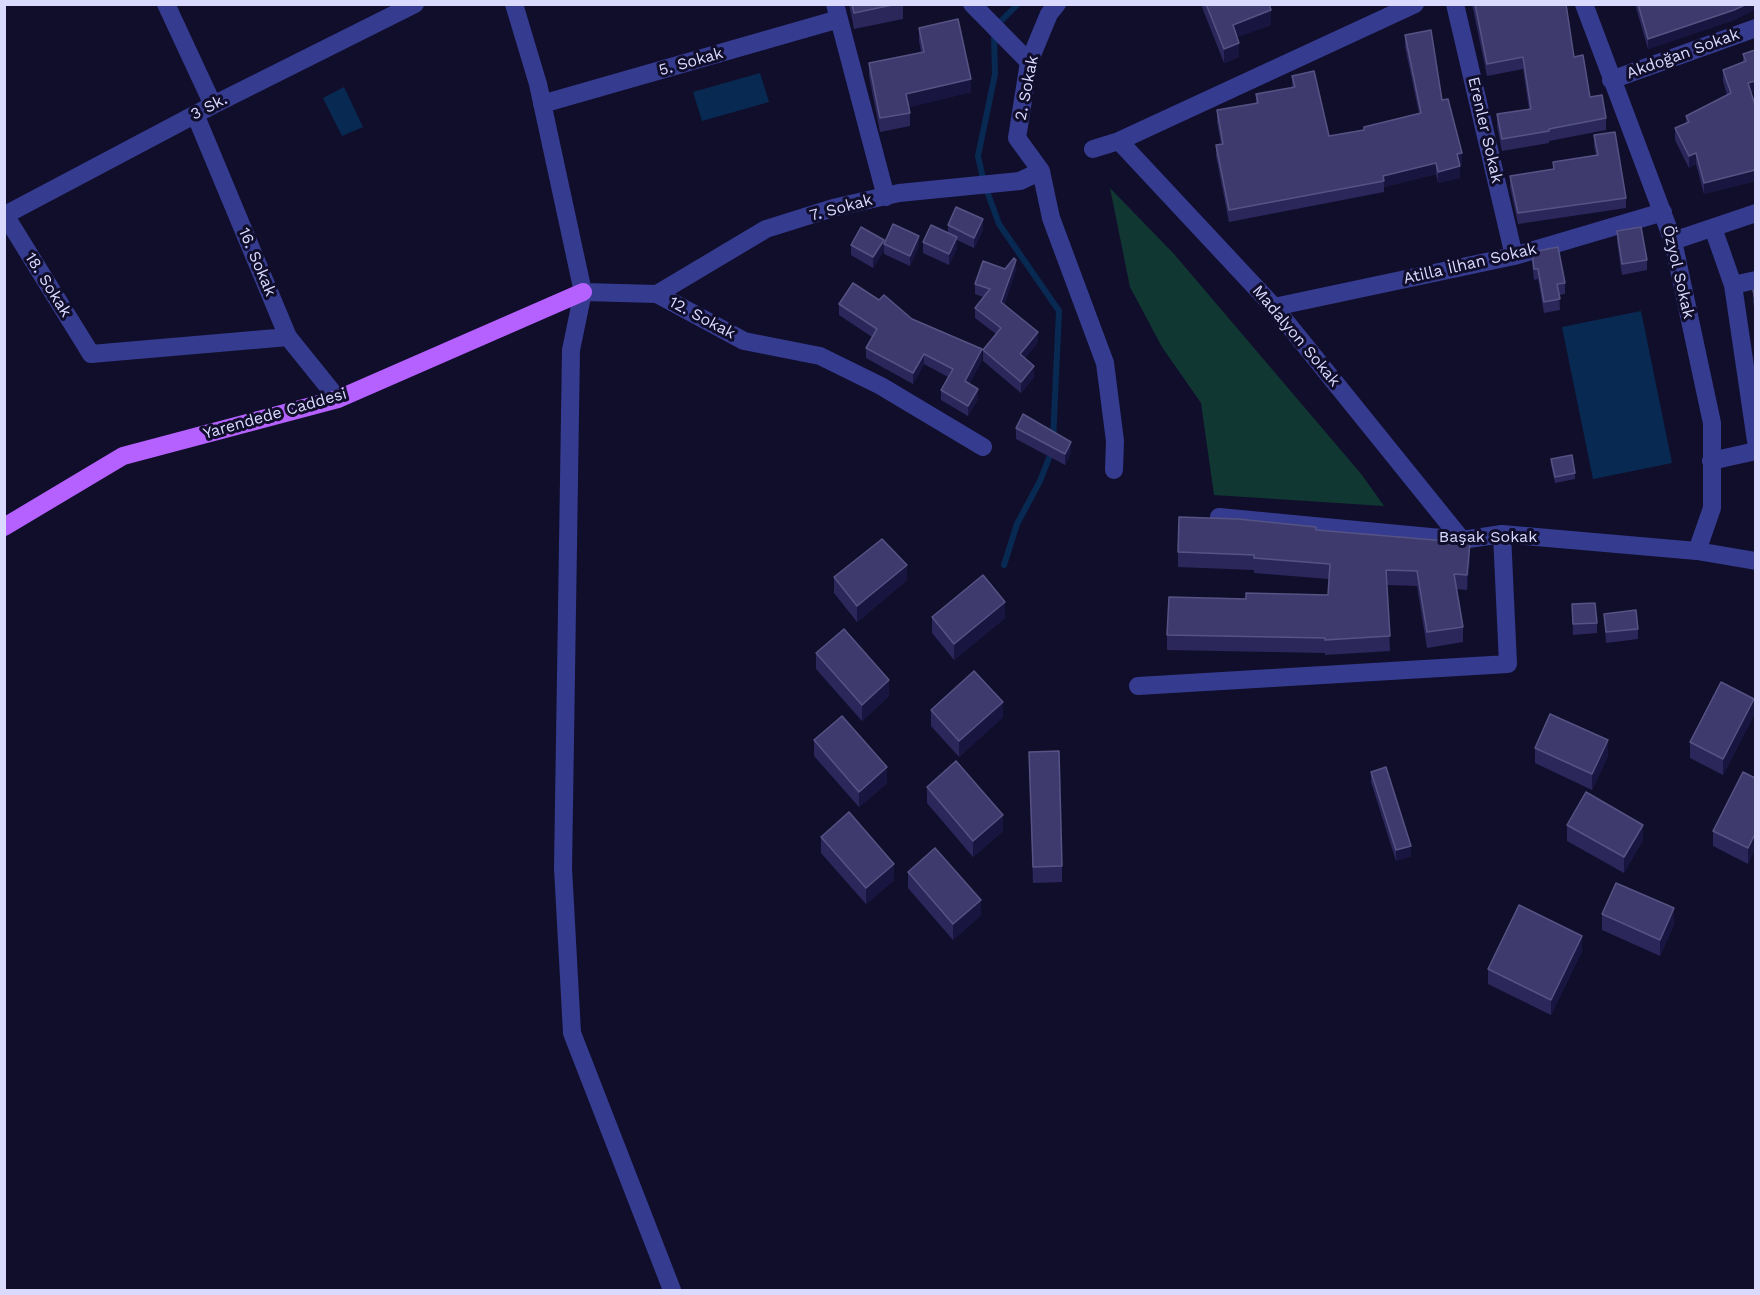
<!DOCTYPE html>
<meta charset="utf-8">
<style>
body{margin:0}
#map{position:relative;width:1760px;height:1295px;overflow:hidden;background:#110e2c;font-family:"Work Sans",sans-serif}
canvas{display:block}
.frame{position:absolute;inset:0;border:6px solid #dadaff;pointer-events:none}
</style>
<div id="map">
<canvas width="1760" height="1295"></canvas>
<div class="frame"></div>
</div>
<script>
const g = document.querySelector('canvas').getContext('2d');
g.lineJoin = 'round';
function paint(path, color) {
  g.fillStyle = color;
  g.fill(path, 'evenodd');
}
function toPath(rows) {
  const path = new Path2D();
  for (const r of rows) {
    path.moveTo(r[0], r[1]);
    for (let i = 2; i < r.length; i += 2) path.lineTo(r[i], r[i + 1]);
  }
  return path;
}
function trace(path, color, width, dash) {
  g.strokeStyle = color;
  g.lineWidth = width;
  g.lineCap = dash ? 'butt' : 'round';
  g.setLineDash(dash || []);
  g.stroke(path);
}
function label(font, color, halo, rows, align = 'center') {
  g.font = font + ' "Work Sans",sans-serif';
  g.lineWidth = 6;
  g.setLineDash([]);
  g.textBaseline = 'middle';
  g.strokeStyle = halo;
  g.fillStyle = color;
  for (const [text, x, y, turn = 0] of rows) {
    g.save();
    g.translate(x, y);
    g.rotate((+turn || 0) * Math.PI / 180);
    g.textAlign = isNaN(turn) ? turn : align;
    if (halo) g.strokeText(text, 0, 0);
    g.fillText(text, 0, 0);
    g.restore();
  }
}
paint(toPath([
 [1110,188,1174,254,1362,475,1384,506,1214,495,1201,403,1162,347,1130,287]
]), '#113732');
paint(toPath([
 [760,73,769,102,702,121,693,92],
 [344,87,363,127,342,136,323,98],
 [1641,311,1672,463,1593,479,1562,327]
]), '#082a52');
trace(toPath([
 [997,25,1018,4],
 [994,33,995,74,978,156,984,183,999,224,1059,311,1053,440],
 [1004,565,1017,524,1040,481,1052,450]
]), '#082a52', 6);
trace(toPath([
 [166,4,213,105],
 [514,4,538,84,583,292,571,350,563,868,572,1033,672,1290],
 [835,4,886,197],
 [972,4,1029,62],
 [1057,4,1049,14,1029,62,1017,138,1041,171,1051,218,1105,363,1115,441,1114,470],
 [1455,4,1514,256],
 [1584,4,1673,241,1712,423,1712,508,1697,551],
 [1611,80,1756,28],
 [542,104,839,19],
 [195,114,288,337,338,399],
 [1119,141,1274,307,1462,540],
 [1093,149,1119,141,1415,4],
 [1713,228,1733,285,1756,441],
 [1673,241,1756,213],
 [1733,285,1756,280],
 [583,292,657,294,744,341,820,356,881,386,983,447],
 [657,294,766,229,833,208,899,193,1020,181,1041,171],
 [1274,307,1514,256,1663,212],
 [288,337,91,354,5,215,213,105,415,4],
 [1711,461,1756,451],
 [1219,517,1462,540,1502,534,1697,551,1756,561],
 [1138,686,1508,664,1502,534]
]), '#353b8f', 18);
trace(toPath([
 [4,527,123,456,338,399,583,292]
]), '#b461ff', 18);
paint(toPath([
 [849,4,903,4,903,19,854,29],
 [1202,4,1269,4,1271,25,1237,37,1239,57,1224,63,1202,7],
 [1472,4,1566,4,1574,57,1590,97,1606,118,1606,130,1549,141,1549,143,1502,151,1497,126,1497,114,1529,109,1523,69,1487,76],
 [1635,4,1755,4,1734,20,1648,49],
 [919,28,971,92,909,107,910,113,910,126,880,132,869,76,869,63,921,52,919,41],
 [1405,35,1442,100,1462,164,1460,165,1460,178,1438,183,1436,174,1384,187,1384,192,1229,222,1216,156,1216,145,1221,144,1217,122,1217,110,1256,104,1256,94,1292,87,1292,76,1329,136,1364,130,1364,127,1419,113,1405,47],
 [1755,50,1751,93,1755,105,1755,181,1704,194,1696,164,1689,168,1675,140,1675,128,1686,124,1686,116,1727,95,1723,81,1723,70,1743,62,1743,54],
 [1594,135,1626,198,1626,208,1518,224,1510,187,1510,176,1553,169,1553,162,1596,155,1594,146],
 [948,225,983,230,974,248,957,240,957,248,949,265,923,253,923,242,948,233],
 [1617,231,1647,260,1647,270,1622,275,1617,242],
 [884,244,919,246,910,266,884,254],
 [851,245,884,250,873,268,851,255],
 [1532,252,1565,283,1565,294,1559,295,1560,310,1544,313,1538,279,1534,280,1532,263],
 [1005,269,1016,270,1004,305,1038,342,1025,358,1034,377,1021,393,983,361,983,350,996,334,975,318,975,308,983,297,975,294,975,284],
 [1753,290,1755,290,1755,312,1753,302],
 [879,300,912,319,982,360,969,384,978,399,968,416,941,400,941,390,948,377,924,364,913,384,866,358,866,348,872,337,839,315,839,304],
 [1016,428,1071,452,1065,465,1016,439],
 [1551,459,1575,473,1575,479,1555,483,1551,464],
 [1316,530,1470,558,1467,590,1457,589,1463,627,1463,642,1427,648,1417,586,1387,585,1390,651,1325,655,1325,653,1167,650,1167,635,1246,599,1328,595,1329,579,1254,573,1254,570,1178,567,1178,552],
 [834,577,907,580,857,622,834,593],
 [1572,604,1597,623,1597,633,1573,635],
 [1604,614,1638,629,1638,639,1606,643],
 [932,617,1005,618,954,660,932,633],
 [816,653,889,696,862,721,816,669],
 [931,710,1003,717,959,757,931,726],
 [1754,715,1723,775,1690,758,1690,742],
 [814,740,887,783,859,807,814,756],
 [1535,748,1608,756,1592,790,1535,763],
 [1029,752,1062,866,1062,882,1033,883],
 [1371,772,1411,856,1396,861,1371,782],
 [1755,778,1748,864,1713,846,1713,831],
 [927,787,1003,831,973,857,927,803],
 [1567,825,1643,840,1624,873,1567,841],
 [821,837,894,880,866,904,821,853],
 [908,872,981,915,953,940,908,888],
 [1602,914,1674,924,1660,956,1602,930],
 [1582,951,1551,1015,1488,984,1488,969]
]), '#2b275b');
paint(toPath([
 [1747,4,1755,4,1755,10,1734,20,1648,49,1648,39],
 [1271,10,1271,25,1233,39,1233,25],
 [1239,43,1239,57,1224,63,1224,49],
 [971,79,971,92,906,108,906,94],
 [1755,81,1755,92,1748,95,1748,83],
 [1462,153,1462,164,1457,166,1457,154],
 [1696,153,1696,164,1689,168,1689,156],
 [1436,163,1436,174,1384,187,1383,176],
 [1460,166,1460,178,1438,183,1438,172],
 [1755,170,1755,181,1704,194,1704,183],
 [983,219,983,230,974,248,974,238],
 [919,236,919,246,910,266,910,256],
 [957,237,957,248,949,265,949,254],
 [884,240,884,250,873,268,873,257],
 [1016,260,1016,270,1001,313,1001,302],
 [1038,332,1038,342,1020,365,1020,354],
 [982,349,982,360,965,392,965,381],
 [924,354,924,364,913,384,913,373],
 [1034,366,1034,377,1021,393,1021,382],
 [978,389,978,399,968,416,968,406],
 [1071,442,1071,452,1065,465,1065,454],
 [1470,543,1470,558,1467,590,1467,575],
 [907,565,907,580,857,622,857,606],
 [1005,602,1005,618,954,660,954,644],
 [889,680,889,696,862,721,862,705],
 [1754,699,1754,715,1723,775,1723,759],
 [1003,702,1003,717,959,757,959,741],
 [1608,740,1608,756,1592,790,1592,774],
 [887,767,887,783,859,807,859,792],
 [1003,815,1003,831,973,857,973,841],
 [1643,825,1643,840,1624,873,1624,857],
 [1755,834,1755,850,1748,864,1748,848],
 [1411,846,1411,856,1396,861,1396,850],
 [894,864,894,880,866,904,866,888],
 [981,900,981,915,953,940,953,924],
 [1674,908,1674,924,1660,956,1660,940],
 [1582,936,1582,951,1551,1015,1551,1000]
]), '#191541');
const building = toPath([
 [852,4,897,4,854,13,852,4],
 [1206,4,1269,4,1271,10,1233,25,1239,43,1224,49,1206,4],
 [1475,4,1566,4,1574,57,1583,55,1590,97,1602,95,1606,118,1549,129,1549,131,1502,139,1497,114,1531,109,1523,57,1487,64,1475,4],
 [1638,4,1747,4,1734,10,1648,39,1638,4],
 [958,19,971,79,906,94,910,113,880,118,869,63,924,52,919,28,958,19],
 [1431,30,1442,100,1448,99,1462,153,1457,154,1460,166,1438,172,1436,163,1383,176,1384,181,1229,210,1216,145,1223,144,1217,110,1258,103,1256,94,1295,87,1292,76,1314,71,1329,136,1364,130,1364,127,1421,113,1405,35,1431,30],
 [1755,50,1755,81,1748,83,1755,105,1755,170,1704,183,1696,153,1689,156,1675,128,1689,122,1686,116,1731,93,1723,70,1746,61,1743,54,1755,50],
 [1615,132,1626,198,1518,213,1510,176,1554,169,1553,162,1598,155,1594,135,1615,132],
 [956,207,983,219,974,238,948,225,956,207],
 [893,224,919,236,910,256,884,244,893,224],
 [931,225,957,237,949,254,923,242,931,225],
 [861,227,884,240,873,257,851,245,861,227],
 [1641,227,1647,260,1622,264,1617,231,1641,227],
 [1558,247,1565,283,1557,284,1560,299,1544,302,1538,269,1534,269,1532,252,1558,247],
 [1014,258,1016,260,1001,302,1038,332,1020,354,1034,366,1021,382,983,350,1001,328,975,308,990,289,975,284,983,261,1005,269,1014,258],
 [853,283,879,300,884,295,912,319,982,349,965,381,978,389,968,406,941,390,953,369,924,354,913,373,866,348,877,329,839,304,853,283],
 [1753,290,1755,290,1755,300,1753,290],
 [1023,414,1071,442,1065,454,1016,428,1023,414],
 [1572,455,1575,473,1555,477,1551,459,1572,455],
 [1179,517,1238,519,1316,527,1316,530,1470,543,1467,575,1454,574,1463,627,1427,632,1417,571,1386,570,1390,636,1325,640,1325,638,1167,635,1169,597,1246,599,1246,593,1328,595,1330,564,1254,558,1254,555,1178,552,1179,517],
 [882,539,907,565,857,606,834,577,882,539],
 [983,575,1005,602,954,644,932,617,983,575],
 [1595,603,1597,623,1573,624,1572,604,1595,603],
 [1636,610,1638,629,1606,632,1604,614,1636,610],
 [844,629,889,680,862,705,816,653,844,629],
 [974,671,1003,702,959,741,931,710,974,671],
 [1721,682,1754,699,1723,759,1690,742,1721,682],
 [1550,714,1608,740,1592,774,1535,748,1550,714],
 [842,716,887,767,859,792,814,740,842,716],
 [1059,751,1062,866,1033,867,1029,752,1059,751],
 [956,761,1003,815,973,841,927,787,956,761],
 [1386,767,1411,846,1396,850,1371,772,1386,767],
 [1743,772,1755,778,1755,834,1748,848,1713,831,1743,772],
 [1586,792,1643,825,1624,857,1567,825,1586,792],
 [849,812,894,864,866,888,821,837,849,812],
 [935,848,981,900,953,924,908,872,935,848],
 [1616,883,1674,908,1660,940,1602,914,1616,883],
 [1519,905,1582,936,1551,1000,1488,969,1519,905]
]);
paint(building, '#3e3a6d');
trace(building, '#565384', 1.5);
label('16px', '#dadaff', '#110e2c', [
 ["Akdoğan Sokak",1683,54,-20],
 ["5. Sokak",691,62,-16],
 ["2. Sokak",1027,88,-79],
 ["3 Sk.",209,107,-27],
 ["Erenler Sokak",1485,130,77],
 ["7. Sokak",841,208,-15],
 ["16. Sokak",257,262,67],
 ["Atilla İlhan Sokak",1470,264,-13],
 ["Özyol Sokak",1678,272,77],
 ["18. Sokak",48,285,58],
 ["12. Sokak",702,318,28],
 ["Madalyon Sokak",1296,336,50],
 ["Yarendede Caddesi",275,414,-16],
 ["Başak Sokak",1488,537]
]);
</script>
